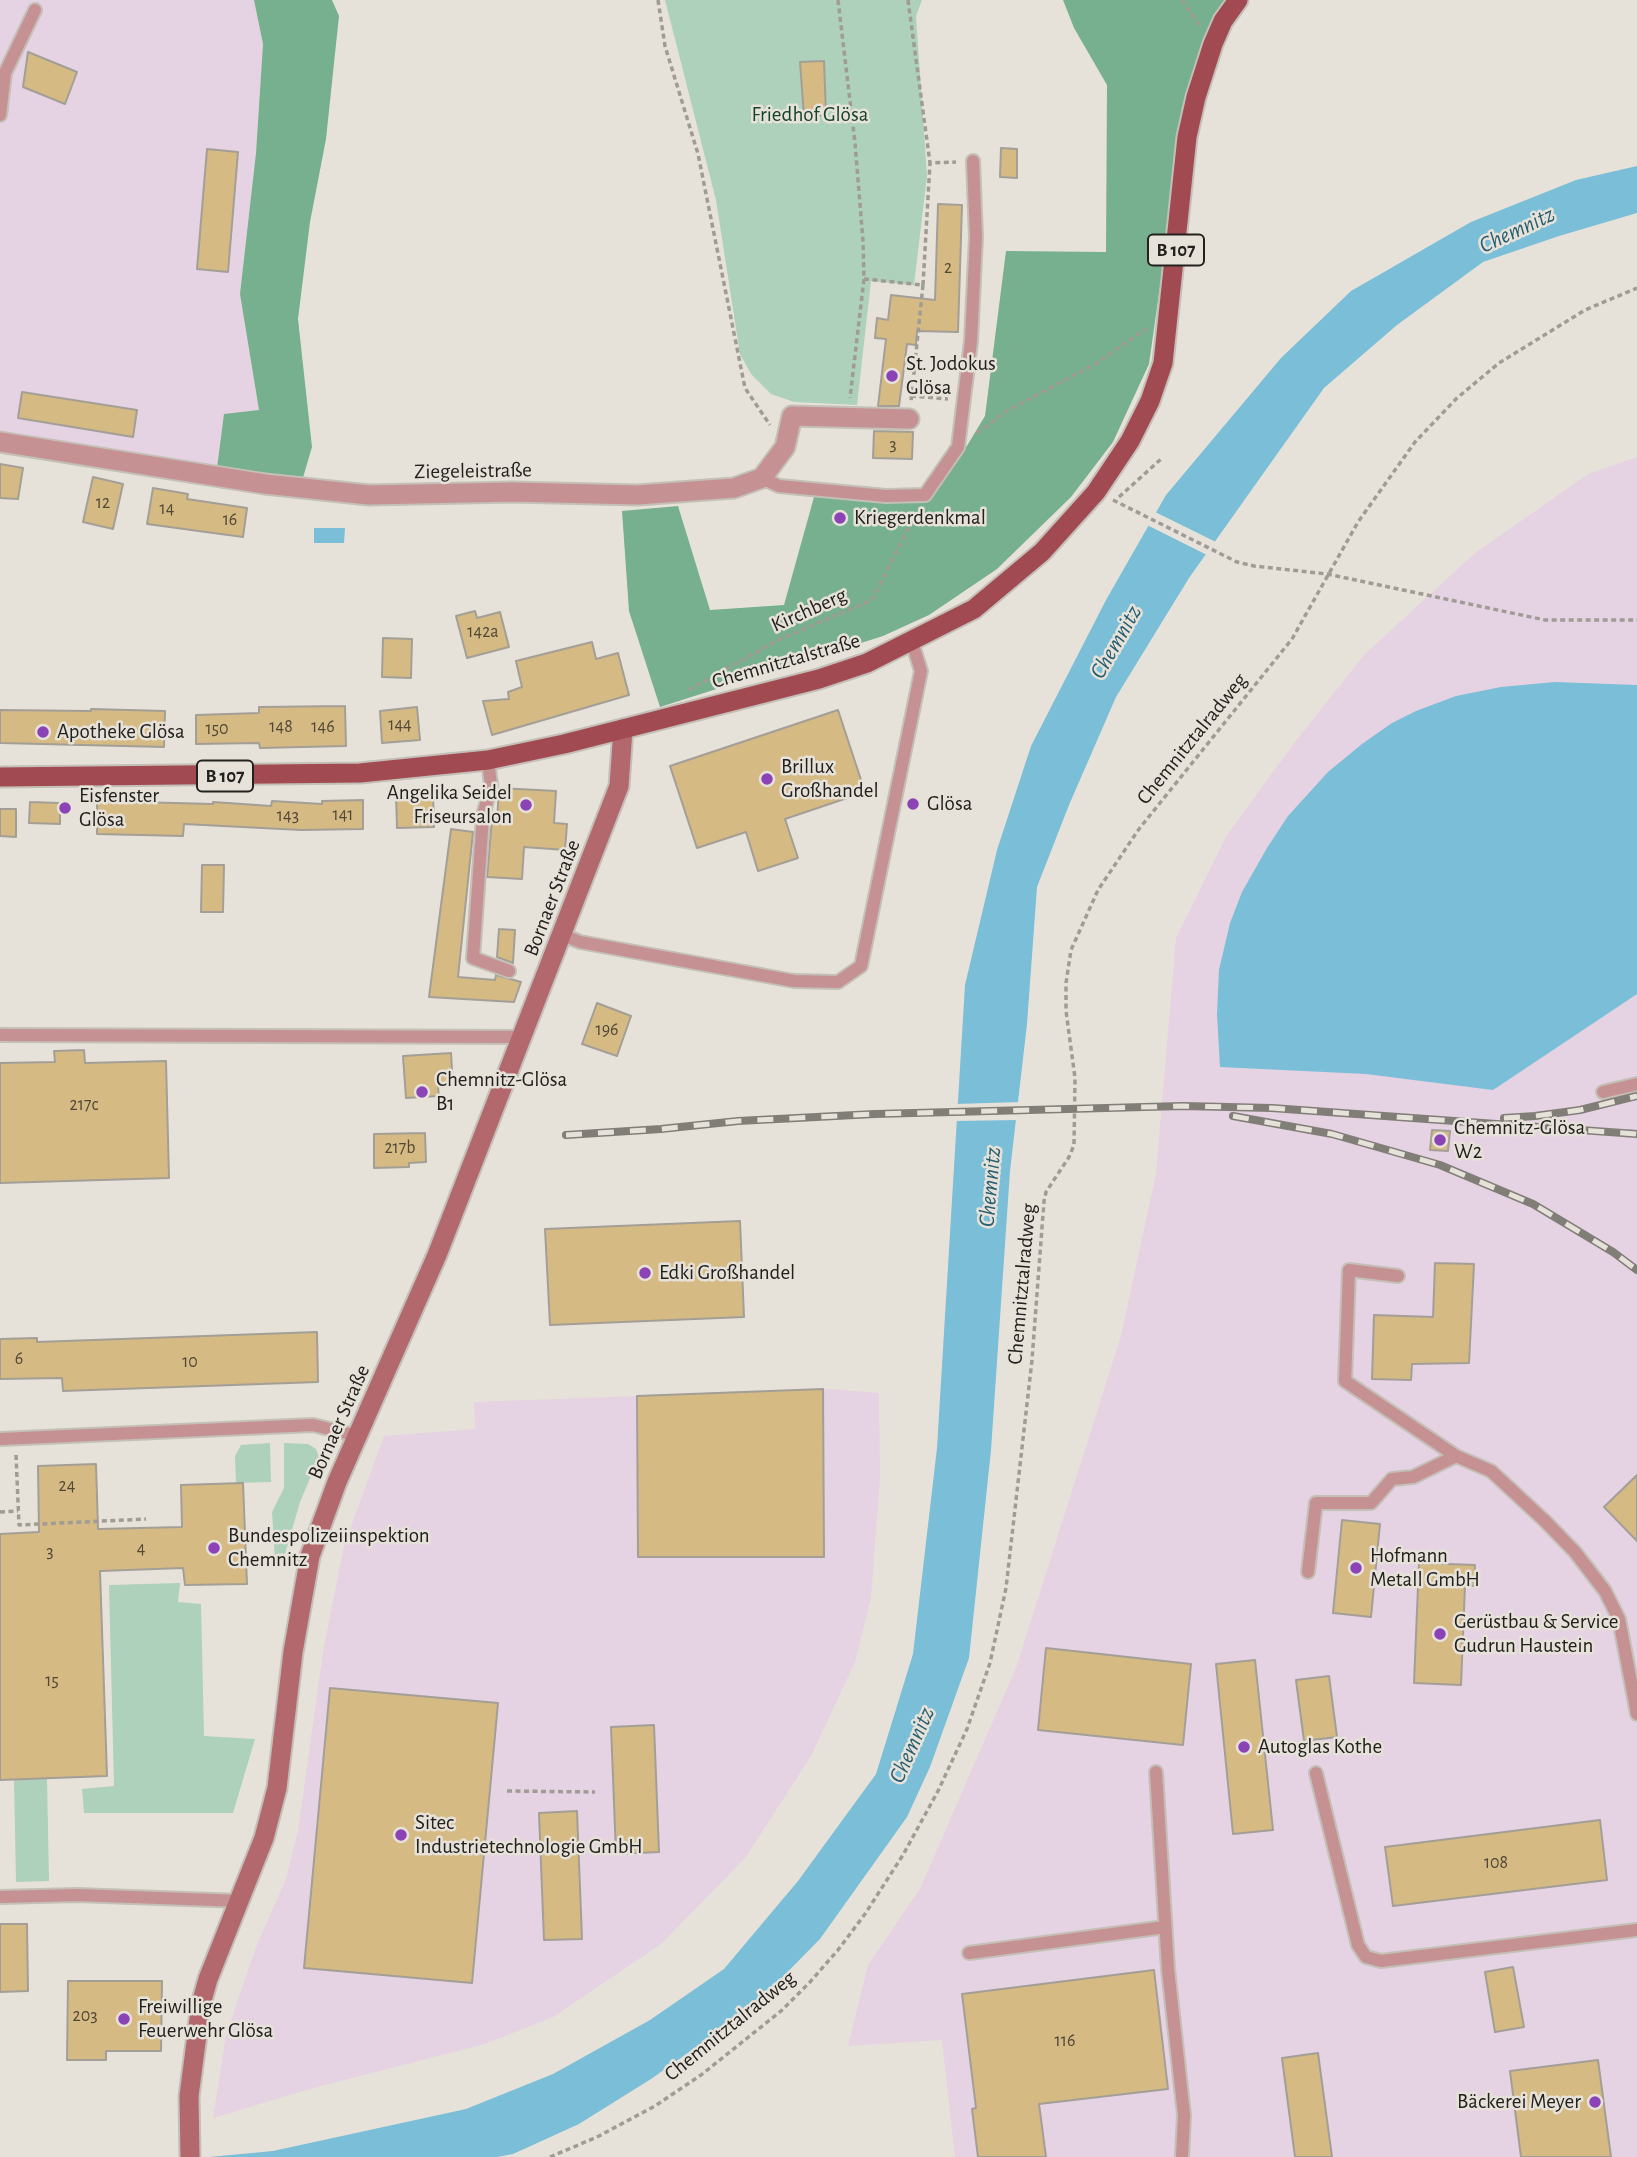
<!DOCTYPE html>
<meta charset="utf-8">
<style>
body{margin:0}
canvas{display:block;background:#e7e2d9}
</style>
<canvas width="1637" height="2157"></canvas>
<script>
const g = document.querySelector('canvas').getContext('2d');
g.lineJoin = 'round';
function paint(path, color) {
  g.fillStyle = color;
  g.fill(path, 'evenodd');
}
function toPath(rows) {
  const path = new Path2D();
  for (const r of rows) {
    path.moveTo(r[0], r[1]);
    for (let i = 2; i < r.length; i += 2) path.lineTo(r[i], r[i + 1]);
  }
  return path;
}
function trace(path, color, width, dash) {
  g.strokeStyle = color;
  g.lineWidth = width;
  g.lineCap = dash ? 'butt' : 'round';
  g.setLineDash(dash || []);
  g.stroke(path);
}
function label(font, color, halo, rows, align = 'center') {
  g.font = font + ' "Alegreya Sans",sans-serif';
  g.lineWidth = 5;
  g.setLineDash([]);
  g.textBaseline = 'middle';
  g.strokeStyle = halo;
  g.fillStyle = color;
  for (const [text, x, y, turn = 0] of rows) {
    g.save();
    g.translate(x, y);
    g.rotate((+turn || 0) * Math.PI / 180);
    g.textAlign = isNaN(turn) ? turn : align;
    if (halo) g.strokeText(text, 0, 0);
    g.fillText(text, 0, 0);
    g.restore();
  }
}
paint(toPath([
 [0,0,254,0,263,44,256,153,240,294,259,411,217,468,0,440],
 [1637,457,1637,2157,955,2157,942,2040,848,2046,868,1965,920,1889,1016,1668,1121,1336,1156,1174,1176,938,1227,835,1295,742,1364,655,1474,554,1588,474],
 [831,1389,879,1393,880,1478,871,1597,855,1662,811,1756,745,1858,661,1944,553,2017,485,2044,313,2088,213,2118,226,2035,256,1947,286,1879,298,1831,323,1652,344,1546,384,1436,475,1429,474,1402]
]), '#e5d2e2');
paint(toPath([
 [665,0,922,0,916,16,927,176,914,285,871,281,857,405,794,402,771,394,751,374,740,354,716,200],
 [270,1443,271,1482,236,1483,235,1456,241,1445],
 [284,1443,308,1444,316,1449,319,1457,300,1502,283,1561,275,1559,272,1512,284,1488],
 [180,1583,178,1602,201,1604,204,1736,255,1739,233,1813,84,1813,82,1789,114,1786,109,1585],
 [47,1778,49,1881,16,1882,14,1779]
]), '#add1bb');
paint(toPath([
 [254,0,332,0,339,16,326,139,310,222,298,319,312,447,302,481,217,468,224,414,259,410,240,294,256,153,263,44],
 [1063,0,1225,0,1213,22,1185,110,1149,364,1113,442,1071,497,997,569,929,615,883,636,660,707,629,611,622,511,678,506,710,610,784,605,814,497,928,502,965,449,985,416,1006,251,1106,252,1107,85,1074,28]
]), '#76b08e');
paint(toPath([
 [1637,166,1637,213,1559,236,1483,262,1397,325,1324,388,1189,578,1116,697,1069,805,1037,887,1027,1024,1010,1171,991,1450,969,1658,930,1767,907,1817,820,1939,753,2007,651,2079,579,2124,513,2154,497,2157,209,2157,273,2151,466,2109,553,2074,650,2020,724,1969,798,1881,876,1774,913,1654,937,1448,965,985,997,850,1031,746,1106,600,1166,495,1281,358,1351,291,1471,222,1576,180],
 [314,528,345,528,344,543,314,543],
 [1555,682,1637,685,1637,994,1493,1090,1366,1074,1220,1067,1217,1014,1219,970,1230,923,1242,892,1267,848,1288,816,1328,772,1362,744,1392,723,1416,711,1456,696,1501,687]
]), '#7abed8');
paint(toPath([
 [1153,511,1218,543,1209,556,1145,524],
 [1021,1102,1019,1120,954,1121,955,1104]
]), '#e7e2d9');
const building = toPath([
 [28,52,77,72,65,104,23,87,28,52],
 [824,61,826,115,804,117,800,62,824,61],
 [1001,148,1017,149,1017,178,1000,177,1001,148],
 [207,149,238,152,228,272,197,269,207,149],
 [938,204,962,205,958,332,917,331,916,345,907,344,899,406,878,406,886,339,875,338,877,318,888,320,891,295,935,300,938,204],
 [22,392,137,410,133,437,18,418,22,392],
 [874,431,913,432,912,459,873,458,874,431],
 [0,464,23,468,18,499,0,498,0,464],
 [93,477,123,484,113,529,83,522,93,477],
 [153,488,188,494,187,499,247,508,243,537,147,524,153,488],
 [475,611,477,618,500,612,509,647,467,658,456,616,475,611],
 [383,638,412,639,411,678,382,677,383,638],
 [592,642,596,659,618,653,629,695,492,735,483,701,509,699,508,692,522,687,516,661,592,642],
 [345,706,346,746,260,748,259,743,196,744,196,715,259,713,259,707,345,706],
 [417,707,420,740,382,743,380,711,417,707],
 [91,709,165,711,164,747,0,743,0,710,91,711,91,709],
 [838,710,865,792,785,819,798,858,758,871,746,832,697,848,670,766,838,710],
 [499,788,556,791,554,823,567,824,565,850,524,847,522,879,487,877,492,819,497,820,499,788],
 [433,793,434,827,397,828,396,795,433,793],
 [363,800,363,829,301,830,184,824,183,836,97,834,97,801,213,804,213,802,271,806,272,801,322,804,322,801,363,800],
 [30,802,60,803,60,824,29,823,30,802],
 [0,809,16,809,16,837,0,836,0,809],
 [451,829,473,832,458,977,495,980,496,975,521,982,514,1002,429,997,451,829],
 [202,865,224,865,223,912,201,912,202,865],
 [499,929,515,930,513,963,497,957,499,929],
 [597,1003,631,1016,617,1056,582,1044,597,1003],
 [84,1050,85,1063,166,1061,169,1178,0,1183,0,1063,55,1062,54,1051,84,1050],
 [451,1053,453,1086,438,1087,439,1096,406,1098,403,1056,451,1053],
 [1432,1130,1450,1131,1448,1151,1430,1150,1432,1130],
 [425,1133,426,1162,409,1163,409,1167,374,1168,374,1134,425,1133],
 [740,1221,744,1317,550,1325,545,1229,740,1221],
 [1435,1263,1474,1264,1469,1363,1412,1364,1411,1380,1372,1379,1374,1315,1433,1317,1435,1263],
 [317,1332,318,1382,63,1391,62,1378,0,1379,0,1339,37,1338,37,1342,317,1332],
 [823,1389,824,1557,638,1557,637,1396,823,1389],
 [96,1464,98,1529,182,1527,181,1485,243,1483,247,1584,185,1585,183,1568,100,1571,107,1776,0,1780,0,1534,39,1532,38,1466,96,1464],
 [1637,1475,1637,1541,1604,1507,1637,1475],
 [1342,1520,1380,1524,1371,1617,1333,1613,1342,1520],
 [1419,1563,1475,1565,1474,1586,1465,1585,1461,1685,1414,1683,1419,1563],
 [1046,1648,1191,1664,1183,1745,1038,1730,1046,1648],
 [1255,1660,1273,1830,1233,1834,1216,1664,1255,1660],
 [1329,1676,1337,1737,1304,1741,1296,1680,1329,1676],
 [330,1688,498,1703,472,1983,304,1968,330,1688],
 [654,1725,659,1852,616,1854,611,1727,654,1725],
 [577,1811,582,1939,544,1940,539,1813,577,1811],
 [1600,1820,1607,1880,1393,1906,1385,1847,1600,1820],
 [0,1924,27,1924,28,1991,0,1992,0,1924],
 [1513,1967,1524,2027,1495,2032,1485,1972,1513,1967],
 [1154,1970,1168,2089,1039,2104,1046,2157,978,2157,972,2109,976,2108,962,1994,1154,1970],
 [68,1981,162,1981,161,2051,106,2051,106,2060,67,2060,68,1981],
 [1318,2053,1332,2157,1295,2157,1282,2058,1318,2053],
 [1598,2060,1611,2157,1521,2157,1510,2071,1598,2060]
]);
paint(building, '#d6ba83');
trace(building, '#a39f97', 2);
const service = toPath([
 [0,115,5,73,35,10],
 [762,478,779,486,886,496,925,495,958,447,971,341,976,237,973,161],
 [488,760,491,785,483,816,473,958,509,971],
 [563,935,580,942,794,981,838,982,861,966,921,671,912,642],
 [0,1035,522,1037],
 [1603,1092,1637,1084],
 [1398,1276,1349,1270,1345,1381,1456,1456,1491,1471,1545,1521,1575,1552,1605,1591,1619,1619,1637,1714],
 [0,1439,313,1425,358,1436],
 [1308,1572,1316,1503,1371,1503,1392,1479,1413,1477,1456,1456],
 [1156,1772,1168,1969,1184,2115,1182,2157],
 [1316,1773,1358,1945,1366,1957,1381,1961,1637,1930],
 [0,1897,77,1895,241,1901],
 [969,1953,1165,1927]
]);
const minor = toPath([
 [0,442,265,484,369,495,513,492,637,495,734,488,762,478,785,447,792,416,909,419]
]);
const secondary = toPath([
 [190,2157,189,2096,201,2004,208,1979,264,1838,277,1788,293,1652,310,1556,337,1482,437,1255,619,786,623,729]
]);
const primary = toPath([
 [0,777,360,773,488,760,564,744,819,679,867,663,974,609,1042,552,1096,492,1130,441,1150,401,1163,363,1187,137,1196,97,1213,44,1223,21,1238,0]
]);
trace(service, '#c4bfb7', 16);
trace(minor, '#c4bfb7', 23);
trace(secondary, '#c4bfb7', 23);
trace(primary, '#c4bfb7', 23);
trace(toPath([
 [658,0,665,46,698,154,745,388,770,425],
 [838,0,855,143,863,241,864,279,850,398],
 [908,0,930,163],
 [1182,0,1199,25],
 [864,279,923,285,911,401],
 [923,285,930,163,956,162],
 [911,396,948,399],
 [977,433,1007,411,1095,364,1146,329],
 [1119,497,1161,459],
 [1113,500,1237,562,1254,566,1327,574,1545,620,1637,620],
 [689,690,780,639,872,600,917,512],
 [16,1455,19,1525,146,1519],
 [0,1512,18,1511],
 [507,1791,595,1792],
 [550,2157,597,2137,655,2106,701,2075,781,2011,810,1982,838,1950,865,1914,903,1855,938,1791,967,1729,990,1663,1006,1588,1032,1360,1044,1201,1046,1192,1069,1157,1074,1145,1075,1078,1066,1011,1066,983,1071,950,1098,890,1139,829,1292,639,1358,522,1415,442,1457,398,1499,363,1585,310,1637,288]
]), '#a09c95', 3.5, [5, 3.5]);
trace(service, '#c59193', 12);
trace(minor, '#c59193', 19);
trace(secondary, '#b2686d', 19);
trace(primary, '#a24a52', 19);
const rail = toPath([
 [1233,1116,1332,1134,1440,1165,1533,1204,1613,1252,1637,1270],
 [1504,1118,1535,1116,1580,1110,1637,1096],
 [566,1135,661,1129,738,1121,875,1114,1183,1106,1272,1108,1637,1134]
]);
trace(rail, '#817d77', 8);
trace(rail, '#e7e2d9', 5, [16]);
for (const [x, y, r, color] of [
 [892,376,7,"#8c43b6"],
 [840,518,7,"#8c43b6"],
 [43,732,7,"#8c43b6"],
 [767,779,7,"#8c43b6"],
 [913,804,7,"#8c43b6"],
 [526,805,7,"#8c43b6"],
 [65,808,7,"#8c43b6"],
 [422,1092,7,"#8c43b6"],
 [1440,1140,7,"#8c43b6"],
 [645,1273,7,"#8c43b6"],
 [214,1548,7,"#8c43b6"],
 [1356,1568,7,"#8c43b6"],
 [1440,1634,7,"#8c43b6"],
 [1244,1747,7,"#8c43b6"],
 [401,1835,7,"#8c43b6"],
 [124,2019,7,"#8c43b6"],
 [1595,2102,7,"#8c43b6"]
]) {
  const dot = new Path2D();
  dot.arc(x, y, r, 0, 2 * Math.PI);
  g.fillStyle = color;
  g.fill(dot);
  trace(dot, '#e7e2d9', 2.5);
}
label('18px', '#504737', null, [
 ["2",948,268],
 ["3",893,445],
 ["12",103,503],
 ["14",167,509],
 ["16",230,520],
 ["142a",483,632],
 ["144",400,725],
 ["148",281,727],
 ["146",323,727],
 ["150",217,729],
 ["141",343,815],
 ["143",288,816],
 ["196",607,1030],
 ["217c",84,1105],
 ["217b",400,1148],
 ["6",19,1359],
 ["10",190,1362],
 ["24",67,1486],
 ["4",141,1549],
 ["3",50,1552],
 ["15",52,1681],
 ["108",1496,1863],
 ["203",85,2016],
 ["116",1065,2041]
]);
for (const [x, y, w] of [
 [1176,250,56],
 [225,776,56]
]) {
  const box = new Path2D();
  box.roundRect(x - w / 2, y - 15.5, w, 31, 5);
  g.fillStyle = '#e7e2d9';
  g.fill(box);
  trace(box, '#23211e', 2);
}
label('bold 19px', '#23211e', null, [
 ["B 107",1176,250],
 ["B 107",225,776]
]);
label('21px', '#15432c', '#e7e2d9', [
 ["Friedhof Glösa",810,115]
]);
label('21px', '#23211e', '#e7e2d9', [
 ["St. Jodokus",906,364],
 ["Glösa",906,388],
 ["Kriegerdenkmal",854,518],
 ["Apotheke Glösa",57,732],
 ["Brillux",781,767],
 ["Großhandel",781,791],
 ["Angelika Seidel",512,793,"right"],
 ["Friseursalon",512,817,"right"],
 ["Eisfenster",79,796],
 ["Glösa",79,820],
 ["Glösa",927,804],
 ["Chemnitz-Glösa",436,1080],
 ["B1",436,1104],
 ["Chemnitz-Glösa",1454,1128],
 ["W2",1454,1152],
 ["Edki Großhandel",659,1273],
 ["Bundespolizeiinspektion",228,1536],
 ["Chemnitz",228,1560],
 ["Hofmann",1370,1556],
 ["Metall GmbH",1370,1580],
 ["Gerüstbau & Service",1454,1622],
 ["Gudrun Haustein",1454,1646],
 ["Autoglas Kothe",1258,1747],
 ["Sitec",415,1823],
 ["Industrietechnologie GmbH",415,1847],
 ["Freiwillige",138,2007],
 ["Feuerwehr Glösa",138,2031],
 ["Bäckerei Meyer",1581,2102,"right"]
], 'left');
label('21px', '#23211e', '#e7e2d9', [
 ["Ziegeleistraße",473,471,-1],
 ["Kirchberg",809,610,-24],
 ["Chemnitztalstraße",786,661,-16],
 ["Chemnitztalradweg",1192,739,-51],
 ["Bornaer Straße",552,898,-69],
 ["Chemnitztalradweg",1022,1284,-85],
 ["Bornaer Straße",339,1422,-66],
 ["Chemnitztalradweg",730,2026,-39]
]);
label('italic 23px', '#265d70', '#e7e2d9', [
 ["Chemnitz",1517,230,-25],
 ["Chemnitz",1116,642,-60],
 ["Chemnitz",990,1187,-85],
 ["Chemnitz",912,1745,-66]
]);
</script>
